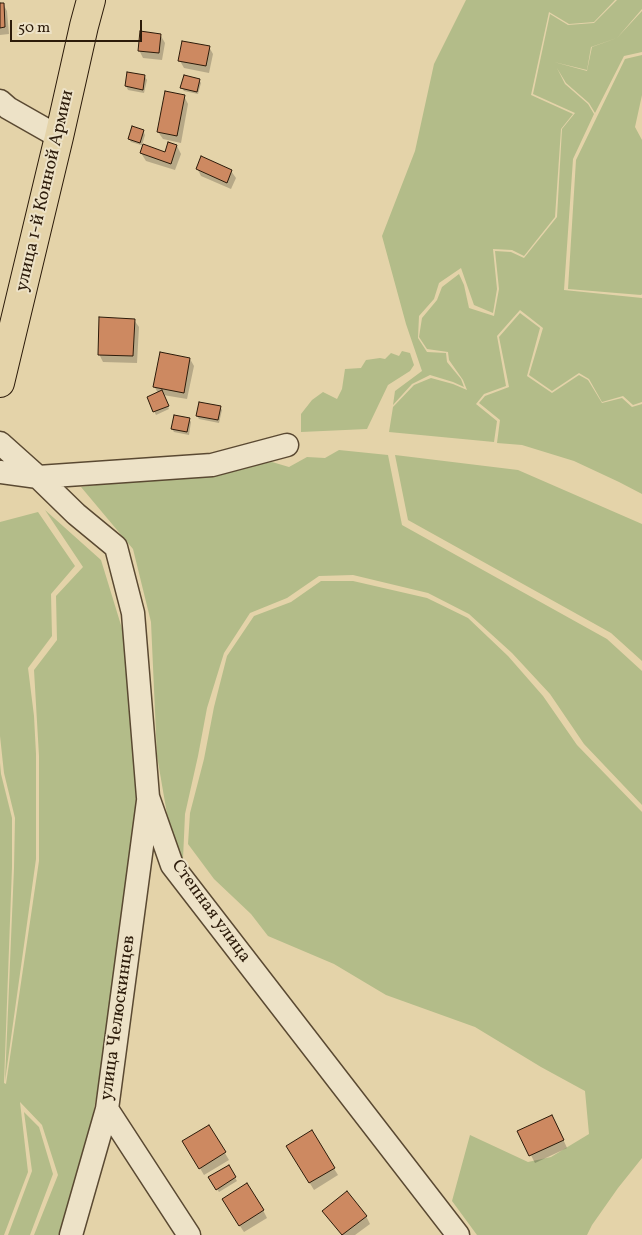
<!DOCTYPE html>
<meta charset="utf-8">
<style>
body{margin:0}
#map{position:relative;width:642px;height:1235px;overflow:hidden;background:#e4d3a9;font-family:Vollkorn,serif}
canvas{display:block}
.scale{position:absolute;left:10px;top:20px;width:132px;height:22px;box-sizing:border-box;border:2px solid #2c1b0a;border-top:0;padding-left:6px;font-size:15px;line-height:18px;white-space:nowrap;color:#2c1b0a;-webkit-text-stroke:4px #ede2c7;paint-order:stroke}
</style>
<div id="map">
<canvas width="642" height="1235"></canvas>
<div class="scale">50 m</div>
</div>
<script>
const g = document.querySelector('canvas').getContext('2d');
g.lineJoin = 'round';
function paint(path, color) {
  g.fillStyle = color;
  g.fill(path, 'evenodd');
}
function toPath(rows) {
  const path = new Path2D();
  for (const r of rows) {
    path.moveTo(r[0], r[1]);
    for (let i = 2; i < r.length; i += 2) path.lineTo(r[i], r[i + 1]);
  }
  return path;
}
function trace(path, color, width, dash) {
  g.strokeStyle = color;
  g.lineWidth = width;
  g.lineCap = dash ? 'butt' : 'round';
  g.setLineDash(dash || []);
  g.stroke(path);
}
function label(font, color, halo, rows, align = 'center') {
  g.font = font + ' Vollkorn,serif';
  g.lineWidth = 4;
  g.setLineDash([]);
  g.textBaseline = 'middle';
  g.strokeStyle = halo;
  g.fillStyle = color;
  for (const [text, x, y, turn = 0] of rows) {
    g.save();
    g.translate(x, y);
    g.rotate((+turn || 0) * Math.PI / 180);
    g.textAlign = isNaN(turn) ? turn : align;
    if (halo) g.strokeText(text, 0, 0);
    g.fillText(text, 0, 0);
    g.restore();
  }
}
paint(toPath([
 [466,0,615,0,594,22,569,24,549,12,531,95,573,114,561,129,555,217,524,256,512,250,493,249,497,289,493,313,474,305,461,268,439,283,434,299,419,316,418,338,427,352,446,353,447,362,461,379,464,387,453,382,430,375,412,384,393,405,395,391,422,371,406,324,382,236,415,151,434,64],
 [617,0,642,0,642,9,617,38,591,47,587,70,554,62,587,71,592,47,617,38,642,11,642,52,624,56,595,113,589,103,566,83,557,68,565,84,588,104,594,114,573,159,564,290,642,298,642,402,633,405,623,396,602,402,589,379,579,373,552,391,529,375,543,328,520,310,497,336,506,386,484,394,476,404,497,421,494,442,389,432,393,407,414,385,431,378,453,384,467,390,463,380,449,360,448,352,427,349,419,337,422,318,437,300,442,287,459,274,464,285,469,308,494,316,499,289,495,251,511,252,524,258,557,217,562,129,575,113,533,94,550,14,568,25,594,23],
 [642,55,642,95,635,127,642,140,642,294,641,295,568,289,576,160,625,59],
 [520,313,540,328,527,376,552,393,579,375,588,380,602,403,622,398,632,407,642,404,642,494,619,482,574,461,522,445,497,443,500,420,479,403,485,396,509,387,499,337],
 [402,351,410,353,414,365,410,371,388,385,367,429,301,432,301,414,312,400,323,392,337,399,342,389,345,369,361,368,366,360,380,358,385,359,391,353,399,356],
 [339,450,388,455,402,525,607,639,642,671,642,805,584,744,550,694,512,653,469,614,428,593,353,575,319,576,287,598,250,613,224,653,207,708,198,756,185,814,183,859,172,843,157,756,151,622,133,549,81,487,272,462,289,467,307,457,325,458],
 [395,455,518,470,642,524,642,661,611,633,408,520],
 [45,510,101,560,128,648,137,800,114,1001,92,1120,61,1235,34,1235,58,1175,42,1125,20,1102,28,1172,4,1235,0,1235,0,763,1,774,12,818,12,867,4,1083,6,1084,39,861,39,756,34,670,57,640,56,596,83,567],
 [38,512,75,566,51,594,52,636,28,668,34,716,36,754,36,859,5,1081,14,868,15,818,4,773,0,736,0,522],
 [321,581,353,581,427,598,468,618,508,656,543,696,577,745,642,812,642,1158,618,1188,592,1225,587,1235,477,1235,452,1201,470,1135,528,1162,551,1157,589,1134,585,1091,541,1067,475,1027,386,995,334,964,268,936,251,914,214,879,188,844,190,813,204,759,214,707,227,656,254,616,291,602],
 [24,1112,39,1127,53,1174,30,1235,8,1235,32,1171]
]), '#b3bc89');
paint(toPath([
 [0,4,3,4,7,11,9,34,0,35],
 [161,36,165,43,162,60,143,58,139,50],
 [209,47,213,54,209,73,184,68,180,61],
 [128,73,145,77,147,80,144,93,128,90,126,86],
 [199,80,201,83,198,94,184,91,182,88],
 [184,96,188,104,181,143,163,139,158,132],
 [143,131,145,135,142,145,166,153,169,144,177,146,181,154,175,170,146,161,141,153,144,146,131,142,129,139],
 [197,168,231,171,236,178,231,189,201,176],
 [134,320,139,327,137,363,103,362,99,354],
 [190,359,194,366,187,399,163,395,169,409,156,415,154,411,158,393,154,386],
 [220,407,222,410,219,423,199,419,197,416],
 [189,419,191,422,189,435,174,432,172,429],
 [556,1123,567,1148,535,1163,519,1132],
 [209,1126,229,1160,204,1175,184,1141],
 [311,1132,338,1175,314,1190,287,1146],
 [229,1167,237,1181,219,1192,210,1178],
 [227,1207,263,1210,267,1218,244,1232],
 [366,1216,370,1224,355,1235,342,1235,328,1218]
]), '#0003');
const building = toPath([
 [0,3,4,3,5,27,0,28,0,3],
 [140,31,161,34,159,53,138,51,140,31],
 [182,41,210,46,206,66,178,61,182,41],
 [127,72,145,75,143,90,125,86,127,72],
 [184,75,200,79,197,92,180,88,184,75],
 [165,91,185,95,177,136,157,132,165,91],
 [132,126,144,130,140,143,128,139,132,126],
 [168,142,177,145,171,164,140,153,143,144,165,152,168,142],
 [201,156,232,170,227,183,196,169,201,156],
 [99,317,135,319,133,356,98,355,99,317],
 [160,352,190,358,184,393,153,387,160,352],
 [162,390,169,406,153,412,147,397,162,390],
 [199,402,221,406,218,420,196,416,199,402],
 [174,415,190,418,187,432,171,429,174,415],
 [552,1115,564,1140,529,1156,517,1131,552,1115],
 [209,1125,226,1152,199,1169,182,1141,209,1125],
 [312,1130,335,1168,309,1183,286,1146,312,1130],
 [229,1165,236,1177,216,1190,208,1177,229,1165],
 [247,1183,264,1210,239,1226,222,1199,247,1183],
 [347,1191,367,1216,342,1235,322,1211,347,1191]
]);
paint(building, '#cd8961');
trace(building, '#2c1b0a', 1);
const minor = toPath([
 [0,101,8,108,59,137],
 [0,443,38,477,212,465,287,445],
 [0,472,38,477,76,514,116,547,133,613,148,797,172,865,458,1235],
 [107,1109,189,1235],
 [71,1235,107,1109,148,801]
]);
const major = toPath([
 [0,383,59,137,84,26,91,0]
]);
trace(minor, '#5a4932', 25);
trace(major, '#2c1b0a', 30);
trace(minor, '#ede2c7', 22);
trace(major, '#e4d3a9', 28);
label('18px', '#2c1b0a', '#ede2c7', [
 ["улица 1-й Конной Армии",46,191,-77],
 ["Степная улица",210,912,54],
 ["улица Челюскинцев",119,1018,-82]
]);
</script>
